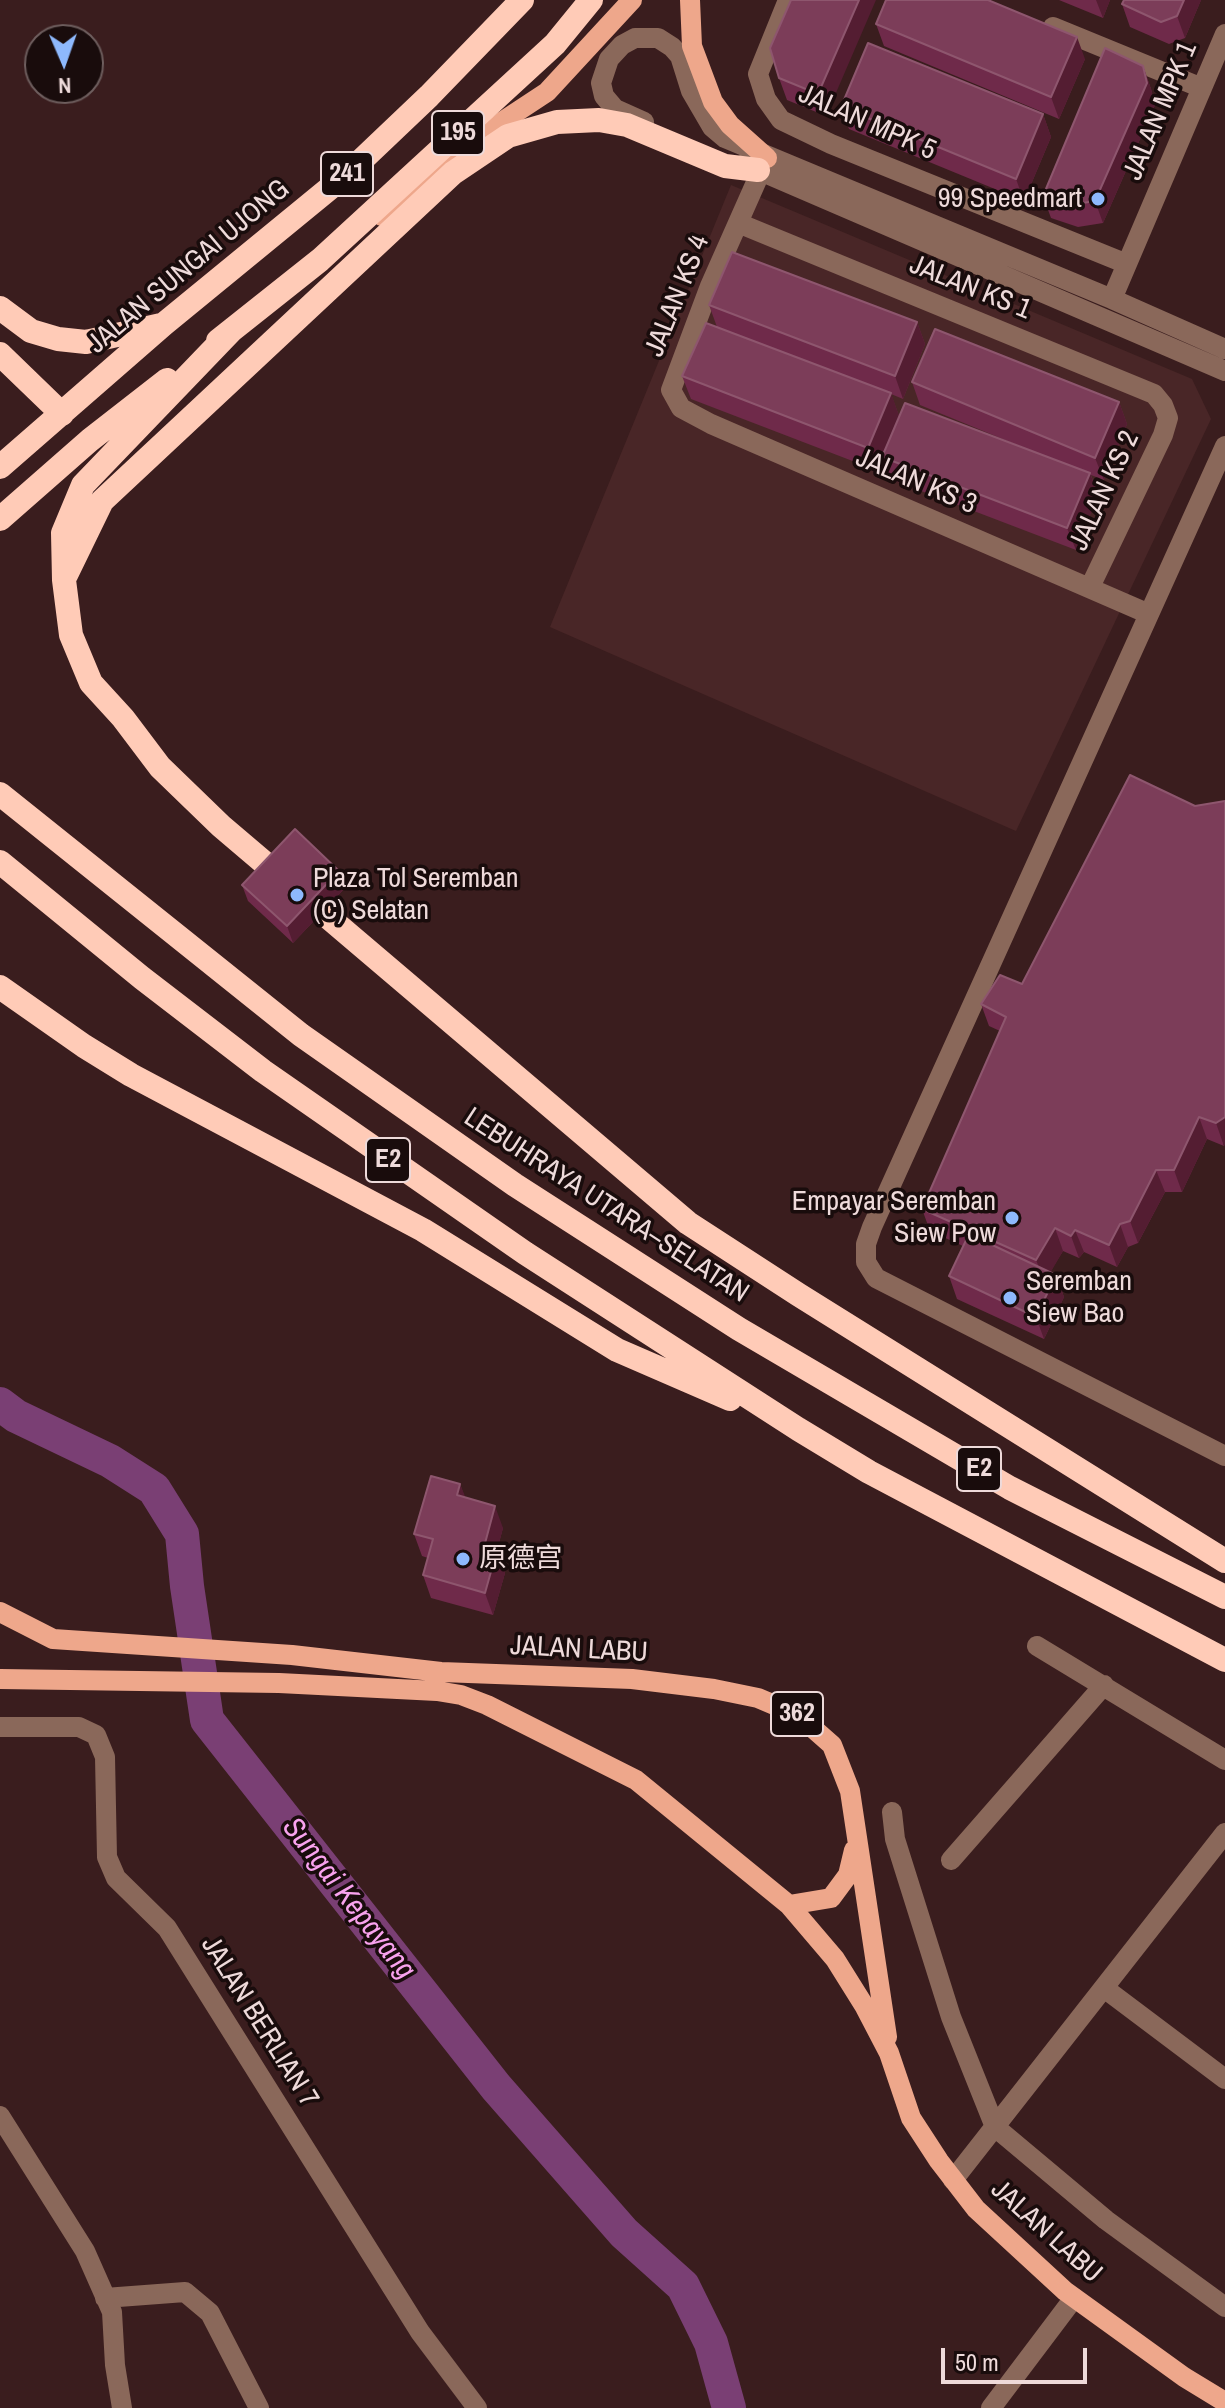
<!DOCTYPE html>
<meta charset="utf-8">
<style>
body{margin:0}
#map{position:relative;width:1225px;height:2408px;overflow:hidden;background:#3a1d1e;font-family:"Archivo Narrow",sans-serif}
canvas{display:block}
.north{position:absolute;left:24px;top:24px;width:80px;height:80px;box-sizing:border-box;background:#190c0c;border:2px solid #6e5e5e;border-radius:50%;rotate:178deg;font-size:22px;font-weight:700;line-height:32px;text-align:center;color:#eedada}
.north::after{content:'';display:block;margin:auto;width:28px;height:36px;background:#8eb9fd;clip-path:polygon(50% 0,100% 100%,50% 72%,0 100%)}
.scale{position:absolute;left:941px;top:2348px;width:146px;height:36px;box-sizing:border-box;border:4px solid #eedada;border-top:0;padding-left:10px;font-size:24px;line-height:28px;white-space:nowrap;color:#eedada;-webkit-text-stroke:6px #190c0c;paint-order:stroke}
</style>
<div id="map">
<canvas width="1225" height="2408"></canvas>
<div class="north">N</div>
<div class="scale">50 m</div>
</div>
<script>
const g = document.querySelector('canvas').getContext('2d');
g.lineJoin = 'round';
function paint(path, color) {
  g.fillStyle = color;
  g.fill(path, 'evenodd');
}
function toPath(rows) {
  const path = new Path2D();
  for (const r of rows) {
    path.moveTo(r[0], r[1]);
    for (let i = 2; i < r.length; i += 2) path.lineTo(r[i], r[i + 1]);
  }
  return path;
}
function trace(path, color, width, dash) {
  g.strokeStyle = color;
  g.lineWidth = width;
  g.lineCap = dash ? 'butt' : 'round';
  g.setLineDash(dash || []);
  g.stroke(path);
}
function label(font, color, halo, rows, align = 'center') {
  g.font = font + ' "Archivo Narrow","Noto Sans SC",sans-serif';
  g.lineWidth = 7;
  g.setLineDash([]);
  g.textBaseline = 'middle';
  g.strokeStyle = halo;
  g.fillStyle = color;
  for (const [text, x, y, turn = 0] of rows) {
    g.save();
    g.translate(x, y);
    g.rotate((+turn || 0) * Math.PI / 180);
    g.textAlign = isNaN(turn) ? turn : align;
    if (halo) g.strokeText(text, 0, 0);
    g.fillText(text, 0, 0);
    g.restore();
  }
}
paint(toPath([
 [731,185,1192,379,1211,419,1016,831,550,627]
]), '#492627');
trace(toPath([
 [0,1404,16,1416,110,1461,154,1489,182,1534,187,1586,207,1720,496,2087,624,2233,683,2286,711,2343,729,2408]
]), '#7a3f74', 34);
trace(toPath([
 [788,0,758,74,766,99,781,120,831,144,1127,264],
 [1053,27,1202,88],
 [644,122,615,109,604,96,601,83,609,59,622,45,635,38,658,38,672,47,680,56,691,91,712,127,725,138,1112,299,1225,349],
 [744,164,1225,371],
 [761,171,710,286,671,390,681,408,711,424,1149,614],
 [738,223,1154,394,1163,405,1168,418,1163,435,1090,587],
 [1112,299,1225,34],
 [1225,446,872,1227,866,1244,866,1262,876,1278,1225,1456],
 [1037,1646,1225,1760],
 [0,1727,79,1727,96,1735,105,1757,107,1857,116,1878,167,1928,420,2332,477,2408],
 [892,1812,895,1839,951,2017,995,2127,1106,2220,1225,2307],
 [951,1860,1104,1685],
 [1104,1988,1225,2079],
 [0,2116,85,2251,112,2312,115,2365,122,2408],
 [953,2180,1225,1833],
 [105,2298,185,2292,210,2313,259,2408],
 [991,2408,1074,2298]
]), '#8a685a', 20);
trace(toPath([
 [690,0,692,46,713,102,730,125,767,158],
 [382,216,503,121,547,92,632,0],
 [0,1612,53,1639,292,1655,441,1672,632,1679,714,1689,758,1698,798,1715,832,1745,850,1791,887,2037],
 [0,1679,279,1683,437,1691,461,1695,487,1705,636,1780,789,1905,835,1959,865,2007,889,2053,911,2118,939,2161,976,2209,1065,2291,1184,2377,1225,2402],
 [789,1905,831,1898,848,1875,854,1850]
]), '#eea78b', 20);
trace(toPath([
 [0,308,31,331,58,339,86,342,161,325],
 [231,331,83,485,63,533,64,580,71,635,91,683,123,718,160,767,221,826,688,1223,799,1295,1225,1561],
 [218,341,320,260,555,44,591,0],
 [0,354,62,414],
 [0,467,164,324,347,174,429,96,522,0],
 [0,519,90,440,167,380],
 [66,575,102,501,453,173,508,136,557,122,599,120,627,125,725,166,758,170],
 [0,794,301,1035,515,1185,739,1329,1010,1488,1225,1597],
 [0,862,142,978,263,1071,525,1253,798,1429,869,1472,1225,1660],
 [0,987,84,1046,131,1075,423,1230,617,1350,730,1399]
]), '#ffcbb7', 24);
paint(toPath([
 [791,0,826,116,787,100,779,78],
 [1059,0,1110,0,1103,18],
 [1201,0,1185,38,1169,44,1130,27,1122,4],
 [876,24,1085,59,1059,119,884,46],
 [1143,66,1151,89,1155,105,1103,223,1078,227,1051,218,1043,196],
 [841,107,1043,114,1051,137,1024,201,849,129],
 [709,305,917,322,925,344,903,399,891,394,899,416,1044,456,920,405,912,382,1119,402,1127,424,1104,480,1091,475,1098,495,1076,550,890,479,882,457,876,470,691,399,682,376,717,327],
 [1130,775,1224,1146,1207,1139,1182,1192,1165,1192,1138,1243,1128,1247,1117,1267,1084,1252,1079,1258,1063,1251,1050,1272,1056,1275,1064,1297,1044,1339,957,1299,949,1276,963,1246,930,1231,922,1209,1000,1031,989,1026,981,1004,1022,984],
 [242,885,345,888,293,943,248,901],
 [460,1484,465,1498,503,1528,497,1550,505,1573,493,1615,431,1598,423,1575,428,1558,422,1556,414,1534]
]), '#6f2a4a');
paint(toPath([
 [859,0,876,0,826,116,818,94],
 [1096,0,1110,0,1103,18],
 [1184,0,1201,0,1185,38,1177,16],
 [1077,37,1085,59,1059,119,1051,97],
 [1143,66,1151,89,1155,105,1103,223,1095,201],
 [1043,114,1051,137,1024,201,1016,179],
 [917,322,925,344,903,399,895,376],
 [891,393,899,416,876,470,868,448],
 [1119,402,1127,424,1104,480,1095,458],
 [1090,473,1098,495,1076,550,1067,528],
 [339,871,345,888,293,943,287,926],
 [1199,1117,1207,1139,1182,1192,1174,1170],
 [1225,1117,1225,1145,1224,1146,1216,1123],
 [1156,1170,1165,1192,1138,1243,1130,1221],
 [1120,1224,1128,1247,1117,1267,1109,1245],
 [1055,1228,1063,1251,1045,1282,1036,1260],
 [1075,1230,1084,1252,1079,1258,1071,1236],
 [1056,1275,1064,1297,1044,1339,1036,1317],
 [460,1484,469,1506,457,1495],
 [495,1506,503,1528,492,1569,484,1547],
 [497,1550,505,1573,493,1615,485,1593]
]), '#541d32');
const building = toPath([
 [791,0,859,0,818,94,779,78,770,48,791,0],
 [886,0,988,0,1077,37,1051,97,876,24,886,0],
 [1124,0,1184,0,1177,16,1161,22,1122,4,1124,0],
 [868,43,1043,114,1016,179,841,107,868,43],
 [1105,48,1143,66,1147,83,1095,201,1070,205,1043,196,1105,48],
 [732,252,917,322,895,376,709,305,732,252],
 [706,323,891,393,868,448,682,376,706,323],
 [935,329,1119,402,1095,458,912,382,935,329],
 [905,403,1090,473,1067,528,882,457,905,403],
 [1130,775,1195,806,1225,801,1225,1117,1216,1123,1199,1117,1174,1170,1156,1170,1130,1221,1120,1224,1109,1245,1075,1230,1071,1236,1055,1228,1036,1260,922,1209,1006,1017,981,1004,1000,975,1022,984,1130,775],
 [295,829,339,871,287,926,242,885,295,829],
 [969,1234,1056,1275,1036,1317,949,1276,969,1234],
 [431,1476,460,1484,457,1495,495,1506,484,1547,497,1550,485,1593,423,1575,433,1539,414,1534,431,1476]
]);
paint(building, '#7c3d59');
trace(building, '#8e566e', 2);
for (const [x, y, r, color] of [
 [1098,199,8,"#8eb9fd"],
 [297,895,8,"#8eb9fd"],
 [1012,1218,8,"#8eb9fd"],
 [1010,1298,8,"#8eb9fd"],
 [463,1559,8,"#8eb9fd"]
]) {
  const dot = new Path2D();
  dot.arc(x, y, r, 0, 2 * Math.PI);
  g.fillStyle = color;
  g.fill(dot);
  trace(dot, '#190c0c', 3);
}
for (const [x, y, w] of [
 [458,133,52],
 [347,174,52],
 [388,1160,44],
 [979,1469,44],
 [797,1714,52]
]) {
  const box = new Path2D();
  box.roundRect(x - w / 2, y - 22, w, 44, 6);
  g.fillStyle = '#190c0c';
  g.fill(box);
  trace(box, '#eedada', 2);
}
label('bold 26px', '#eedada', null, [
 ["195",458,133],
 ["241",347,174],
 ["E2",388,1160],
 ["E2",979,1469],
 ["362",797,1714]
]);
label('28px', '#eedada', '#190c0c', [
 ["JALAN MPK 1",1161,111,-67],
 ["JALAN MPK 5",867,123,24],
 ["JALAN SUNGAI UJONG",189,267,-40],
 ["JALAN KS 1",970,288,22],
 ["JALAN KS 4",678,296,-68],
 ["JALAN KS 3",916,482,23],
 ["JALAN KS 2",1105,491,-65],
 ["LEBUHRAYA UTARA–SELATAN",606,1206,33],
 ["JALAN LABU",579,1650,3],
 ["JALAN BERLIAN 7",259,2022,58],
 ["JALAN LABU",1046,2232,42]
]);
label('28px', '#eedada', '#190c0c', [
 ["99 Speedmart",1082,199,"right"],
 ["Plaza Tol Seremban",313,879],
 ["(C) Selatan",313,911],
 ["Empayar Seremban",996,1202,"right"],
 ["Siew Pow",996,1234,"right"],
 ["Seremban",1026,1282],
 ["Siew Bao",1026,1314],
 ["原德宫",479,1559]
], 'left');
label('italic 30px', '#f8a2ee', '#190c0c', [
 ["Sungai Kepayang",348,1899,52]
]);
</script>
